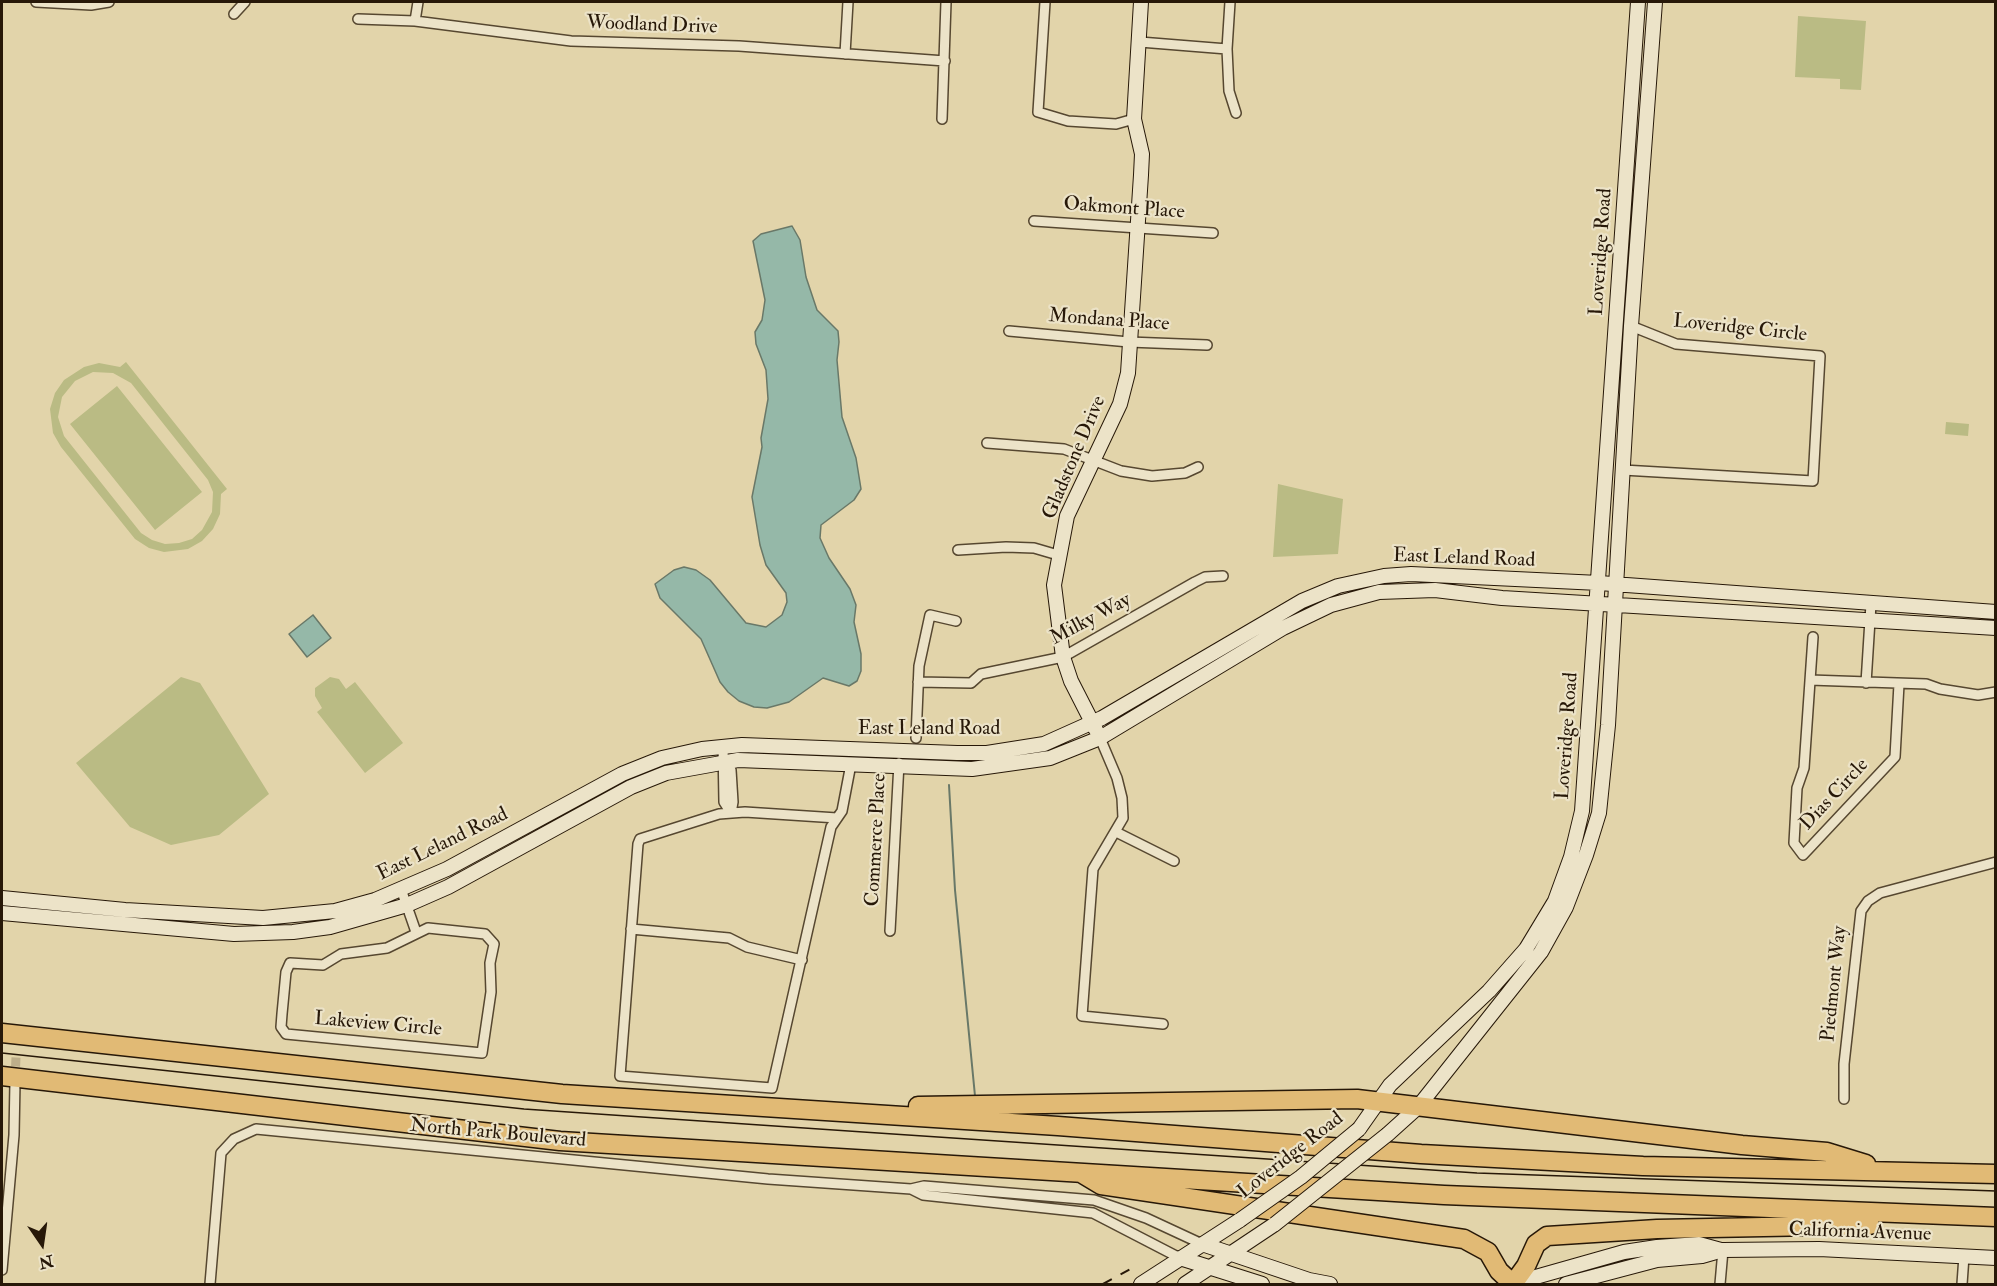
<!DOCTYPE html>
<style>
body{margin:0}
#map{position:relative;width:1997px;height:1286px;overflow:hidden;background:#e2d4aa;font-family:"IM FELL Double Pica",serif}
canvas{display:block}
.frame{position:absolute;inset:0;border:3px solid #271808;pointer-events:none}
.north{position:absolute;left:12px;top:1214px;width:60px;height:60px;-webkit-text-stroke:4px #ece3c8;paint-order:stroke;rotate:167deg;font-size:16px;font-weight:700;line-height:24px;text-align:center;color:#271808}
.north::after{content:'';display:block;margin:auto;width:21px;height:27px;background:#271808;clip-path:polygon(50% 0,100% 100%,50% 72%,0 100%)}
</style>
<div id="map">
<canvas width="1997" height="1286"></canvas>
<div class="frame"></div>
<div class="north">N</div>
</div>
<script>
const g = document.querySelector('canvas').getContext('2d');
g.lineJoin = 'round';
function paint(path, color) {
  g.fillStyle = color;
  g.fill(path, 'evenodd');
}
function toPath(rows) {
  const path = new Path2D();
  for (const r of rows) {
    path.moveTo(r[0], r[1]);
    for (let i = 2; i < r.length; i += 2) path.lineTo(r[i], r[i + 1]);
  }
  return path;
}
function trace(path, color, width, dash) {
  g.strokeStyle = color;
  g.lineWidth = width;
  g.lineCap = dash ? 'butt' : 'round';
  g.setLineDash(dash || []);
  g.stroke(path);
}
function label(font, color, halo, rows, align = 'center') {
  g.font = font + ' "IM FELL Double Pica",serif';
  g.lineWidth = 4.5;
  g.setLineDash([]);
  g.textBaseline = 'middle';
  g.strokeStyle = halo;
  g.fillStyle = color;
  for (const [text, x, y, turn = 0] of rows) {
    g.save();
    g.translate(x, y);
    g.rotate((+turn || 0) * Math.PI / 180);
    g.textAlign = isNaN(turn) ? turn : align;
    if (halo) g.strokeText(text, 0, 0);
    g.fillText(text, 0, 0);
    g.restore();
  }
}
paint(toPath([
 [1798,16,1866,21,1861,90,1840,89,1840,79,1795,77],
 [126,362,227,489,221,494,220,514,213,529,202,541,188,549,164,552,149,548,135,539,61,447,53,433,50,409,55,393,64,380,84,367,99,363,120,367],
 [93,372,113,373,131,383,208,480,213,492,212,512,202,530,192,539,179,543,165,544,152,540,141,533,64,436,58,417,62,397,75,381],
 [117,386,202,492,155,530,70,424],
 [1946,422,1969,424,1968,436,1945,434],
 [1278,484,1343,499,1338,554,1273,557],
 [181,677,200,683,269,794,219,835,171,845,130,827,76,763],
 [330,677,339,679,346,689,355,682,403,743,365,773,317,712,322,708,315,696,315,688]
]), '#babb84');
const water = toPath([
 [792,226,800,240,806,277,817,310,838,331,839,342,837,360,842,417,856,458,861,489,854,500,821,525,820,538,829,558,850,589,856,605,854,622,861,654,861,671,857,681,849,686,823,678,789,702,767,708,754,707,739,701,728,692,720,682,701,639,660,598,655,584,674,570,684,567,696,570,710,580,746,623,766,627,782,615,787,602,786,593,766,565,760,545,752,497,762,447,761,438,768,399,766,370,756,344,755,332,762,320,765,300,753,241,761,234,792,226],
 [313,615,331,638,307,657,289,634,313,615]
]);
paint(water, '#95b8a8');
trace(water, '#697868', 1.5);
trace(toPath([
 [949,785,955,890,975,1096]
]), '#697868', 2);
trace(toPath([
 [15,1080,16,1057]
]), '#bdae8a', 9, [9, 4.5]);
const street = toPath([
 [36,2,91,5,109,2],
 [1045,2,1038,112,1068,121,1116,124,1134,119],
 [1230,2,1227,49,1229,91,1236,113],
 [234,14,245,2],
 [358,19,415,21,571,41,739,46,945,61],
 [415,21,418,2],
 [1140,42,1227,49],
 [845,54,848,2],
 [942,119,946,2],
 [1034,221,1213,233],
 [1009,331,1129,342,1207,345],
 [987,443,1064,449,1121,471,1152,476,1185,473,1198,467],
 [1623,470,1813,481,1820,356,1676,344,1631,326],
 [958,550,1006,547,1034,548,1058,555],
 [1813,637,1804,768,1797,788,1794,843,1803,855,1895,757,1899,684],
 [1810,680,1926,684,1940,689,1978,695,1996,692],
 [918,682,971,683,981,674,1063,657,1195,582,1205,577,1223,576],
 [1866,683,1871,604],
 [916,738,919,666,930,615,956,621],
 [1100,738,1117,778,1122,798,1123,818,1093,869,1082,1016,1163,1024],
 [723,746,724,802,731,813,733,802,731,770,725,761],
 [837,818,745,812,719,814,640,839,638,844,620,1076,772,1088,831,827,842,811,851,764],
 [1116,832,1174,861],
 [401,889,416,932],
 [428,928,485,934,494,944,490,963,491,992,482,1053,286,1034,281,1027,282,1014,286,972,290,963,323,965,341,954,387,948,428,928],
 [631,929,729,938,747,947,802,960],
 [890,931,899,763],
 [1844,1099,1844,1064,1861,911,1868,901,1880,893,1996,862],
 [911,1189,923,1195,1093,1213,1180,1258],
 [2,1270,14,1135,15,1082],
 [210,1284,221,1153,234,1139,256,1129,768,1179,911,1189,924,1186,1094,1200,1146,1218,1202,1244],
 [1720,1284,1723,1250],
 [1962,1284,1964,1256]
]);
const secondary = toPath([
 [1096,730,1071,681,1063,657,1054,585,1067,516,1120,404,1128,373,1141,175,1142,154,1134,119,1141,2],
 [2,898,125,910,263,918,335,911,375,900,447,869,622,774,662,758,702,749,742,745,957,753,987,753,1044,744,1102,718,1302,601,1338,586,1384,576,1411,574,1599,583,1996,612],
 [2,913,234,934,293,932,330,927,407,905,448,887,631,787,666,773,738,760,972,769,1050,758,1100,738,1283,628,1331,605,1379,592,1435,590,1502,598,1996,628],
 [1359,1129,1390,1085,1489,991,1526,949,1555,901,1571,857,1582,811,1638,2],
 [1388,1134,1418,1107,1541,952,1566,907,1586,855,1599,813,1608,725,1631,326,1655,2],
 [1202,1244,1309,1280,1330,1284],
 [1180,1258,1262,1284],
 [1141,1284,1240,1220],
 [1185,1284,1275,1224],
 [1511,1284,1624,1252,1657,1247,1699,1244,1721,1250],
 [1566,1284,1657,1260,1702,1256,1723,1250,1819,1249,1996,1258]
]);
const highway = toPath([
 [2,1033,562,1094,1058,1126,1421,1154,1643,1166,1996,1174],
 [2,1076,560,1141,1444,1195,1996,1217],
 [918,1106,1357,1099,1742,1145,1827,1152,1866,1164],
 [1081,1173,1101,1185,1464,1239,1488,1252,1499,1271,1513,1284,1526,1266,1536,1244,1547,1236,1657,1229,1870,1225]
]);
trace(street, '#564730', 12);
trace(secondary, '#271808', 16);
trace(highway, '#271808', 21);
trace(street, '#ece3c8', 9);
trace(secondary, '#ece3c8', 14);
trace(highway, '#e1ba75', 18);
trace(toPath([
 [2,1053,524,1109,878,1133,1477,1173,1996,1191]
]), '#271808', 1.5);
trace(toPath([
 [1103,1284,1138,1265]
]), '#271808', 2, [10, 10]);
const secondaryBridge = toPath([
 [1240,1220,1301,1177,1359,1129],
 [1275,1224,1388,1134]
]);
trace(secondaryBridge, '#271808', 16, []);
trace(secondaryBridge, '#ece3c8', 14);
label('20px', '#271808', '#ece3c8', [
 ["Woodland Drive",652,26,2],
 ["Oakmont Place",1124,209,4],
 ["Loveridge Road",1602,252,-86],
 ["Mondana Place",1109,321,4],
 ["Loveridge Circle",1740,329,6],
 ["Gladstone Drive",1075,458,-67],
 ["East Leland Road",1464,559,2],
 ["Milky Way",1091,620,-28],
 ["East Leland Road",929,730],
 ["Loveridge Road",1568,736,-86],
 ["Dias Circle",1835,795,-47],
 ["Commerce Place",877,840,-87],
 ["East Leland Road",443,845,-26],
 ["Piedmont Way",1835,984,-84],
 ["Lakeview Circle",378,1025,5],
 ["North Park Boulevard",498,1134,5],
 ["Loveridge Road",1291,1156,-38],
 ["California Avenue",1860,1233,2]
]);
</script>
